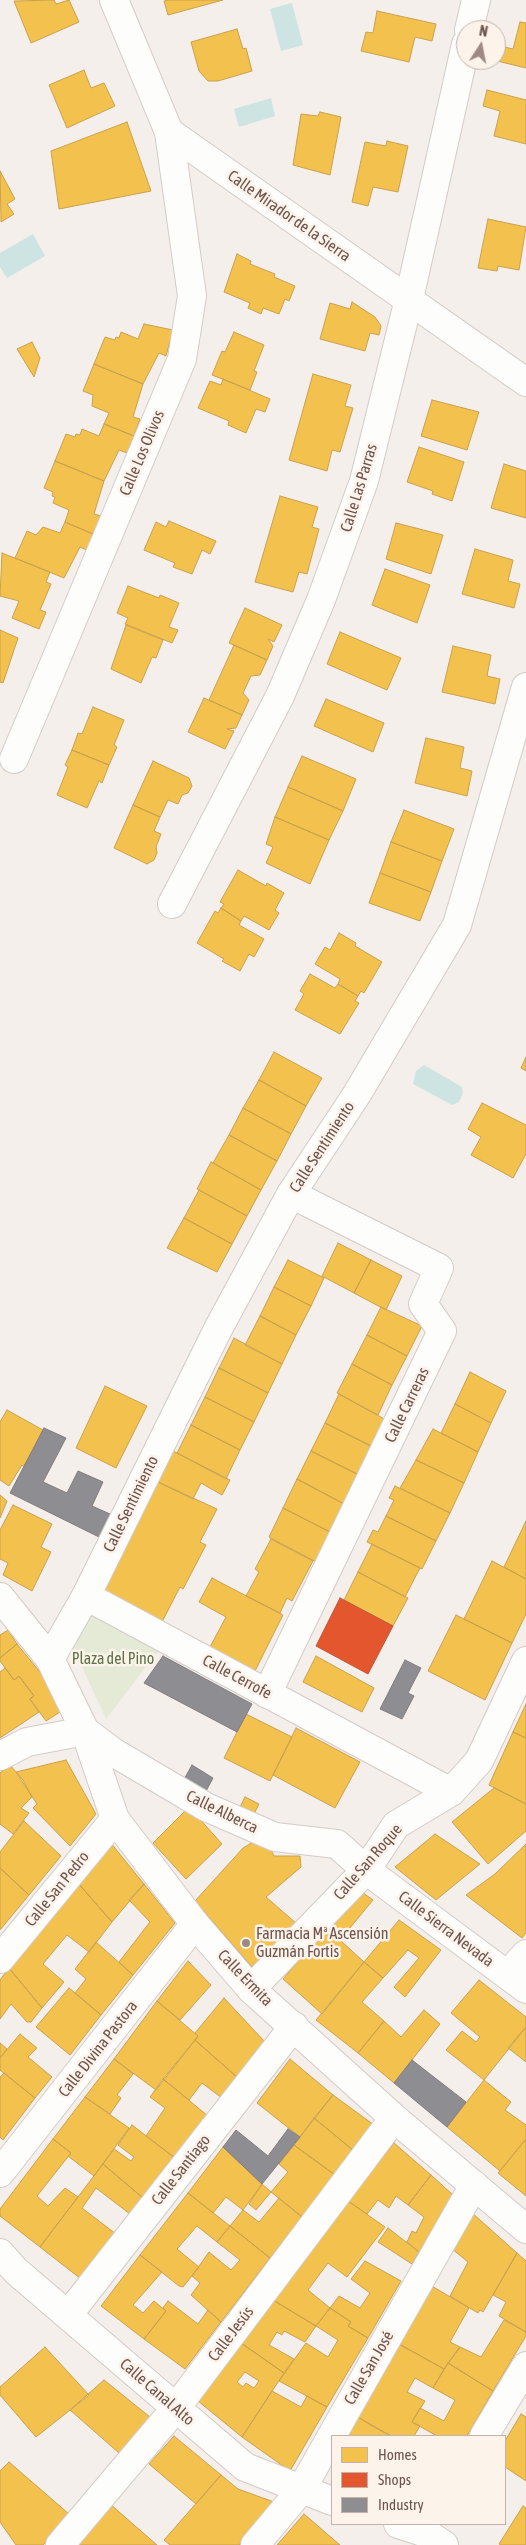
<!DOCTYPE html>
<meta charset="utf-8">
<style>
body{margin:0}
#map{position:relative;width:526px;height:2545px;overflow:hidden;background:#f4efea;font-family:"Asap Condensed",sans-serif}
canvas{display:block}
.legend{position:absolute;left:331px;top:2435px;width:175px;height:90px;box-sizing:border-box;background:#fcf3eb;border:1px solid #c4b3ac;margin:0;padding:6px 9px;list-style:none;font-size:15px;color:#6f544e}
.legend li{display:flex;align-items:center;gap:10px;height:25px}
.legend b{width:25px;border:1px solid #c4b3ac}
.north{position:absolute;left:456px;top:20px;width:50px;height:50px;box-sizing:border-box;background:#fcf3eb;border:1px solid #c4b3ac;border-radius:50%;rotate:11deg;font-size:14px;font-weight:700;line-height:20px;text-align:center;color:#6f544e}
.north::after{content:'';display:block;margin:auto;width:18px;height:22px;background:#9e8a85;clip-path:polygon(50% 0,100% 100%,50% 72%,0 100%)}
</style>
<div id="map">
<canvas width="526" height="2545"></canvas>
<ul class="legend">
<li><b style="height:14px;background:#f2c14e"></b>Homes</li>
<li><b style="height:14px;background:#e4572e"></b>Shops</li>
<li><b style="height:14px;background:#8d8d92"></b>Industry</li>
</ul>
<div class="north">N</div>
</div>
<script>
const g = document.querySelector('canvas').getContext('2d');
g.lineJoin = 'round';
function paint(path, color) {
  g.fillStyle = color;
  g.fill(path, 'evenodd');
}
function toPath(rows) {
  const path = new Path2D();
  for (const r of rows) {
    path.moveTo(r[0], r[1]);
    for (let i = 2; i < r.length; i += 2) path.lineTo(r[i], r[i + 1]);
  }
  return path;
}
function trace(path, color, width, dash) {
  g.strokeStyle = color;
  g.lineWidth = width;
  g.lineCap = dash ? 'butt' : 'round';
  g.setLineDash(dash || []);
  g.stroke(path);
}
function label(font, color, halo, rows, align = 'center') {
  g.font = font + ' "Asap Condensed",sans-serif';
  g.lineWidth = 5;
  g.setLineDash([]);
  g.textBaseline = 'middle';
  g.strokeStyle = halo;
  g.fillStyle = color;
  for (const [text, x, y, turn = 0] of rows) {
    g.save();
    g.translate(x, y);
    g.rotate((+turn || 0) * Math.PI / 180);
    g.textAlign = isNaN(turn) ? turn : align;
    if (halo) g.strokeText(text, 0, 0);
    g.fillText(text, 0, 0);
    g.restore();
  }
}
paint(toPath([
 [89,1609,159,1650,106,1719,70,1641]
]), '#e4ead6');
paint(toPath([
 [292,3,303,45,281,51,270,9],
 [271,98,275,116,239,127,234,109],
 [33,234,45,256,7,278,0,267,0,253],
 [424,1065,462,1087,463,1093,459,1102,452,1105,413,1084,416,1071]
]), '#cde4e2');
const homes = toPath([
 [54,0,56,4,69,0,79,22,31,43,14,1,54,0],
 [168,0,223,0,168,15,164,1,168,0],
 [377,11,436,24,432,41,415,37,409,62,361,51,366,32,373,33,377,11],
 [520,22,526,23,526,68,493,60,496,60,496,45,513,49,520,22],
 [237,29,243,49,246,48,252,71,218,81,208,81,199,71,191,42,237,29],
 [84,70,91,88,104,83,115,106,67,128,49,85,84,70],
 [487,90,526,100,526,144,494,136,500,111,483,106,487,90],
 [320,112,341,117,330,175,293,165,301,114,318,116,320,112],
 [127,122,151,191,59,209,51,151,127,122],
 [387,141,408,146,398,192,373,187,368,206,352,202,365,142,386,146,387,141],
 [0,171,15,199,7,204,14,214,1,222,0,171],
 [488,219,526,227,519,270,498,266,497,271,478,268,488,219],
 [237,254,251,261,250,264,275,274,274,277,295,286,289,301,285,299,279,314,263,308,261,314,248,308,250,303,224,292,237,254],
 [352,302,375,317,381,326,379,335,370,333,365,351,320,339,330,303,350,309,352,302],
 [144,324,173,330,166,356,159,353,143,384,94,364,105,337,115,340,116,337,119,338,121,332,138,339,144,324],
 [234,332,264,345,254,371,257,372,250,390,212,375,222,351,225,352,234,332],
 [32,342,40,358,34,377,17,349,32,342],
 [94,364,143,384,133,417,140,419,134,436,104,424,109,413,92,406,93,395,83,391,94,364],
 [313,374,351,385,345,406,353,408,340,452,332,450,327,471,289,460,313,374],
 [223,379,270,399,265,412,256,409,246,433,228,425,229,421,198,408,210,381,221,385,223,379],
 [432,400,479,412,467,450,421,436,432,400],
 [104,424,134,436,127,453,119,450,104,481,55,461,66,434,75,437,76,434,80,435,82,429,99,436,104,424],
 [419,447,464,462,452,501,432,494,433,491,407,482,419,447],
 [55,461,104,481,94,514,101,516,93,534,65,522,69,510,53,503,55,497,52,496,53,492,44,488,55,461],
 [504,464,526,471,526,518,491,508,504,464],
 [280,496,318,507,312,527,319,529,307,574,299,572,293,592,255,582,280,496],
 [169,521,216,541,210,554,202,550,192,574,173,567,175,563,144,550,156,522,166,527,169,521],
 [65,522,93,534,87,550,80,547,64,578,15,558,27,531,36,535,43,527,60,533,65,522],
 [396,523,443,535,431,574,386,559,396,523],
 [475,549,513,560,508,581,520,584,514,608,462,594,475,549],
 [2,553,50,572,46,582,51,584,40,610,46,612,39,629,12,618,19,601,0,596,2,553],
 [385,569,430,585,417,623,372,605,385,569],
 [128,586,159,598,160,595,179,603,169,627,178,630,172,643,125,624,128,618,117,613,128,586],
 [245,608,282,625,274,642,268,639,273,646,267,660,229,643,245,608],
 [126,625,163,640,156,658,152,657,141,683,111,669,126,625],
 [0,630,18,638,3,683,0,682,0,630],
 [340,632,401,658,387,690,327,664,340,632],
 [234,645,267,660,260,675,251,676,243,693,249,700,242,715,209,700,234,645],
 [453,646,491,655,487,676,500,679,495,704,442,692,453,646],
 [204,698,242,715,236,728,227,729,234,731,225,749,188,732,204,698],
 [326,699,384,723,373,752,314,726,326,699],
 [93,707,124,720,114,745,117,747,109,765,72,750,78,733,82,734,93,707],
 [426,738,464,747,460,768,472,771,467,796,415,783,426,738],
 [72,750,109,765,102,783,99,781,87,808,57,795,68,767,65,765,72,750],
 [302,756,356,779,343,811,288,787,302,756],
 [153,761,189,778,192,786,188,793,182,795,178,804,168,800,160,817,133,805,153,761],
 [288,787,343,811,329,840,275,817,288,787],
 [133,805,160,817,154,831,161,834,156,847,157,853,154,860,147,864,114,848,133,805],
 [404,810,454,829,442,861,391,842,404,810],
 [275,817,329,840,310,884,266,863,273,847,266,844,275,817],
 [391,842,442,861,431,892,380,873,391,842],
 [238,870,266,886,267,883,284,893,275,910,279,913,269,930,244,916,241,921,221,908,224,904,220,902,238,870],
 [380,873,431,892,420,921,369,903,380,873],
 [221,908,241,921,239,925,264,939,254,957,249,954,240,971,222,961,224,959,197,943,215,911,218,913,221,908],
 [339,933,356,943,355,946,382,962,364,993,361,991,358,996,338,984,340,979,315,964,325,947,330,950,339,933],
 [310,974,335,988,338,984,358,996,355,1001,359,1003,340,1034,295,1010,304,994,300,991,310,974],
 [274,1052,322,1078,306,1106,259,1080,274,1052],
 [526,1057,526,1071,521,1068,526,1057],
 [259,1080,306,1106,291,1134,243,1108,259,1080],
 [482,1103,526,1125,526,1154,513,1178,471,1155,481,1137,468,1129,482,1103],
 [243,1108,291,1134,277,1161,229,1135,243,1108],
 [229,1135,277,1161,261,1190,213,1163,229,1135],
 [211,1162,261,1190,247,1216,197,1189,211,1162],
 [199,1190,247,1216,232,1244,184,1218,199,1190],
 [184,1218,232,1244,217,1272,167,1248,184,1218],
 [338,1243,371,1260,354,1293,322,1276,338,1243],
 [288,1260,324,1278,311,1306,274,1287,288,1260],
 [371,1260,402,1276,386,1310,354,1293,371,1260],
 [274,1287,311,1306,296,1335,260,1316,274,1287],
 [381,1307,422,1326,407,1356,367,1335,381,1307],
 [260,1316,296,1335,282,1364,245,1345,260,1316],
 [367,1335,407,1356,392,1385,352,1364,367,1335],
 [234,1338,282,1364,268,1393,219,1368,234,1338],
 [352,1364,392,1385,378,1415,337,1393,352,1364],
 [219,1368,268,1393,254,1422,205,1397,219,1368],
 [470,1372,506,1391,491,1423,455,1404,470,1372],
 [105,1386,147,1406,116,1468,76,1448,105,1386],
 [339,1394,388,1421,375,1448,325,1423,339,1394],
 [205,1397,254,1422,240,1450,191,1425,205,1397],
 [455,1404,491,1423,478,1452,441,1433,455,1404],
 [7,1410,43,1430,24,1467,22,1465,9,1486,0,1480,0,1422,7,1410],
 [325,1423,375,1448,361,1476,311,1451,325,1423],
 [191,1425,240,1450,226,1479,177,1453,191,1425],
 [433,1429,478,1452,464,1483,416,1460,433,1429],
 [173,1451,230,1480,222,1495,201,1483,193,1499,158,1482,173,1451],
 [311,1451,361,1476,346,1505,297,1479,311,1451],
 [416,1460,464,1483,450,1513,400,1488,416,1460],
 [297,1479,346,1505,332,1533,283,1508,297,1479],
 [158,1482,217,1509,200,1542,206,1545,183,1589,180,1587,162,1622,103,1591,158,1482],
 [395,1486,450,1513,436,1541,386,1516,394,1500,389,1498,395,1486],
 [0,1495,7,1501,0,1518,0,1495],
 [13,1505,52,1524,41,1547,51,1552,32,1591,3,1575,8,1563,0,1559,0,1530,13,1505],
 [283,1508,332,1533,318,1563,269,1537,283,1508],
 [386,1516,436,1541,422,1569,367,1542,373,1530,378,1532,386,1516],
 [526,1521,526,1579,504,1567,526,1521],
 [271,1539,313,1561,292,1601,287,1598,280,1613,246,1596,259,1572,255,1569,271,1539],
 [372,1544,420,1568,405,1597,358,1572,372,1544],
 [492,1561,526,1579,526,1614,512,1643,464,1619,492,1561],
 [358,1572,408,1598,393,1626,344,1600,358,1572],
 [212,1578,283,1615,255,1671,210,1647,226,1617,199,1602,212,1578],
 [456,1615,512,1643,485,1700,428,1671,456,1615],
 [8,1630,17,1644,0,1658,0,1635,8,1630],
 [17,1644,44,1677,63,1710,46,1721,30,1699,34,1696,19,1676,14,1680,0,1661,0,1658,17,1644],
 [316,1656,374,1688,362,1712,303,1682,316,1656],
 [5,1668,14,1680,19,1676,34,1696,30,1699,39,1712,0,1738,0,1672,5,1668],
 [526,1704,526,1738,513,1732,526,1704],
 [246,1714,292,1737,270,1781,224,1758,246,1714],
 [296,1728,360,1762,335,1808,273,1775,296,1728],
 [513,1732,526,1738,526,1804,489,1785,513,1732],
 [66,1760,96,1814,70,1846,33,1808,37,1804,16,1772,66,1760],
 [10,1765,23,1780,32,1797,21,1808,29,1813,13,1834,0,1824,0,1773,10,1765],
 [494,1788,526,1804,526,1831,488,1864,452,1822,494,1788],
 [245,1797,259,1804,252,1818,238,1811,245,1797],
 [189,1807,222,1844,186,1879,153,1843,189,1807],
 [24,1821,61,1856,29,1895,0,1868,0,1852,24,1821],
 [435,1834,480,1864,436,1900,395,1867,435,1834],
 [110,1842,144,1884,112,1922,78,1883,110,1842],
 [253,1842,271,1850,274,1856,300,1856,301,1867,266,1897,297,1924,252,1967,195,1901,243,1848,253,1842],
 [526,1844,526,1933,522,1938,466,1895,495,1874,526,1844],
 [0,1868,29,1895,0,1930,0,1868],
 [78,1883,112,1922,89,1952,67,1935,43,1964,64,1982,42,2008,9,1968,78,1883],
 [144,1884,175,1923,133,1975,119,1962,150,1922,129,1900,144,1884],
 [359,1890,373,1900,340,1940,364,1962,322,2014,283,1979,359,1890],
 [399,1920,441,1950,405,1997,394,1987,419,1958,408,1950,383,1978,364,1962,399,1920],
 [96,1942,133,1975,101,2015,75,1993,86,1979,75,1969,96,1942],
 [188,1961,211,1985,180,2020,157,2001,188,1961],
 [364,1962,383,1978,362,2002,384,2021,358,2053,316,2020,364,1962],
 [9,1968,42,2008,31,2022,27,2022,11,2004,0,2019,0,1980,9,1968],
 [479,1980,526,2017,526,2027,484,2080,446,2050,462,2031,476,2042,480,2037,451,2013,479,1980],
 [69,1988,101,2015,70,2055,36,2027,69,1988],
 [224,1998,265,2042,238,2078,195,2040,198,2036,195,2033,224,1998],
 [157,2001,198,2036,156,2090,114,2059,157,2001],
 [424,2010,440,2024,394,2083,358,2053,384,2021,401,2037,424,2010],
 [526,2027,526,2062,508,2048,526,2027],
 [20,2034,37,2048,28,2057,52,2077,35,2098,0,2070,0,2058,20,2034],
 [195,2040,238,2078,222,2098,202,2083,189,2100,163,2079,195,2040],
 [0,2043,7,2049,0,2058,0,2043],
 [114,2059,133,2074,117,2095,121,2098,110,2114,85,2097,114,2059],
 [290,2059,333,2095,300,2137,257,2103,290,2059],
 [4,2073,35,2098,3,2140,0,2137,0,2077,4,2073],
 [163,2079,208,2116,175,2158,146,2136,165,2108,150,2097,163,2079],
 [484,2080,511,2102,505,2110,526,2125,526,2139,500,2171,447,2127,484,2080],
 [333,2095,374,2125,354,2151,314,2118,333,2095],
 [85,2097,129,2128,94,2176,68,2156,71,2153,53,2139,85,2097],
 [314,2118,354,2151,335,2175,294,2145,314,2118],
 [132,2125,175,2158,143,2198,103,2164,114,2149,131,2161,134,2157,118,2145,132,2125],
 [53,2139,71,2153,37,2196,48,2206,65,2188,78,2197,40,2247,0,2216,0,2209,53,2139],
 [526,2139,526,2196,498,2173,526,2139],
 [394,2143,431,2175,408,2205,396,2196,389,2208,378,2200,367,2214,348,2201,394,2143],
 [294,2145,335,2175,302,2217,271,2192,288,2172,279,2164,294,2145],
 [223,2147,262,2184,243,2210,226,2197,213,2213,188,2193,223,2147],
 [103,2164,143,2198,130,2214,96,2188,82,2208,116,2234,81,2279,40,2247,103,2164],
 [431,2175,453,2195,419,2252,407,2242,412,2231,416,2233,424,2217,408,2205,431,2175],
 [262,2184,271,2192,256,2210,249,2204,262,2184],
 [188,2193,230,2226,217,2242,197,2226,177,2249,199,2267,183,2287,179,2286,140,2255,188,2193],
 [279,2198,302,2217,270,2258,230,2226,243,2210,259,2222,279,2198],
 [348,2201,385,2227,347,2277,328,2263,308,2290,330,2308,316,2326,273,2300,348,2201],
 [471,2212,517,2253,483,2312,480,2310,478,2313,450,2296,468,2262,451,2248,471,2212],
 [230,2226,270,2258,221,2322,191,2295,200,2283,192,2276,209,2252,231,2270,240,2260,217,2242,230,2226],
 [388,2228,419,2252,412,2264,378,2242,388,2228],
 [517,2253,526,2261,526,2332,499,2316,506,2302,493,2295,517,2253],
 [140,2255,162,2272,133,2305,143,2313,154,2301,166,2311,144,2339,101,2306,140,2255],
 [365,2261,401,2281,368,2338,348,2326,351,2322,330,2308,339,2296,360,2308,370,2293,351,2279,365,2261],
 [430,2285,469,2308,450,2342,460,2347,444,2369,397,2343,430,2285],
 [273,2300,316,2326,305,2342,284,2331,282,2335,277,2332,269,2345,294,2359,284,2373,241,2343,273,2300],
 [168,2301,198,2324,208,2310,221,2322,185,2369,144,2339,166,2311,163,2308,168,2301],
 [330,2308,351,2322,348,2326,368,2338,327,2407,279,2381,306,2343,328,2357,338,2340,316,2326,330,2308],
 [504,2320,526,2332,526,2336,493,2391,448,2363,460,2347,481,2357,504,2320],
 [241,2343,284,2373,242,2437,198,2401,241,2343],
 [245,2372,259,2381,254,2388,246,2383,243,2387,237,2382,245,2372],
 [397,2343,444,2369,433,2388,415,2378,407,2392,425,2401,412,2422,420,2426,414,2436,391,2436,356,2416,397,2343],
 [45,2347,89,2395,36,2437,0,2395,0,2387,45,2347],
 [448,2363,493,2391,467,2436,437,2436,412,2422,420,2408,444,2421,455,2400,433,2388,448,2363],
 [104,2380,150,2417,119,2453,70,2410,104,2380],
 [272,2391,301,2407,307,2396,327,2407,290,2471,242,2437,272,2391],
 [521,2414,526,2417,526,2481,505,2467,505,2441,521,2414],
 [356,2416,374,2427,391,2436,344,2436,356,2416],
 [174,2436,221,2475,196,2504,149,2464,174,2436],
 [9,2462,69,2514,43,2545,16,2545,0,2522,0,2471,9,2462],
 [221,2475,238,2489,274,2502,239,2545,170,2545,164,2540,221,2475],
 [110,2504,157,2545,75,2545,110,2504],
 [523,2506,526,2508,526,2545,501,2545,499,2544,523,2506],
 [304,2514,340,2545,277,2545,304,2514]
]);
paint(homes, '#f2c14e');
trace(homes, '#cba04e', 1);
const shops = toPath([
 [340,1598,393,1626,368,1674,316,1646,340,1598]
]);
paint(shops, '#e4572e');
trace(shops, '#c15638', 1);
const industry = toPath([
 [44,1428,66,1438,43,1482,67,1493,78,1471,103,1482,92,1506,110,1514,99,1537,10,1493,44,1428],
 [163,1656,252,1704,237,1732,144,1683,163,1656],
 [405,1660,421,1668,408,1693,414,1696,402,1719,380,1709,405,1660],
 [192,1765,213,1778,204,1795,182,1783,192,1765],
 [412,2060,466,2102,447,2127,394,2083,412,2060],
 [288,2129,300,2137,262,2184,223,2147,236,2130,268,2156,288,2129]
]);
paint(industry, '#8d8d92');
trace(industry, '#847c7e', 1);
const street = toPath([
 [469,30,476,0],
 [14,759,182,359,192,296,169,132],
 [172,904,280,696,321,600,364,481,409,299,466,44],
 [86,1596,451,1792],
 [267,1694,442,1331,423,1304,439,1268,291,1194],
 [0,1756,27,1742,85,1731,113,1752,206,1807,275,1837,337,1844,366,1870,526,1989],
 [0,1959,115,1819],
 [507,1975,526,1954],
 [0,2173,195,1924],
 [68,2315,294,2026],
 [484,2436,526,2366],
 [60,2545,175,2409,394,2118],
 [255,2545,301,2490,474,2185]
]);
const secondary = toPath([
 [114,0,169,132,526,382],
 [0,1597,50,1659,85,1731,115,1819,195,1924,251,1989,394,2118,526,2229],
 [50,1659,86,1596,218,1329,291,1194,357,1094,457,925,526,687],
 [251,1989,366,1870,396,1825,451,1792,479,1761,526,1661],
 [0,2253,16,2271,245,2467,332,2501],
 [398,2524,426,2533,444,2545]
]);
trace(street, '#d3ccc8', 30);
trace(secondary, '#d3cac6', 30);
trace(street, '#fdfdfc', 28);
trace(secondary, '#fdfdfc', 28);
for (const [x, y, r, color] of [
 [246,1943,5,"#9e8a85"]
]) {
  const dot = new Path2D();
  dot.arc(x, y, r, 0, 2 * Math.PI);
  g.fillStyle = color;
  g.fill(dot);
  trace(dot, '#fcf3eb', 2);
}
label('16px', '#6f544e', '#fcf3eb', [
 ["Calle Mirador de la Sierra",289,216,35],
 ["Calle Los Olivos",142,453,-67],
 ["Calle Las Parras",359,488,-73],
 ["Calle Sentimiento",322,1147,-57],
 ["Calle Carreras",407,1405,-64],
 ["Calle Sentimiento",131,1504,-64],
 ["Calle Cerrofe",237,1677,28],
 ["Calle Alberca",222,1812,26],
 ["Calle San Roque",368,1862,-49],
 ["Calle San Pedro",57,1889,-51],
 ["Calle Sierra Nevada",446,1929,37],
 ["Calle Ermita",245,1978,46],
 ["Calle Divina Pastora",98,2049,-52],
 ["Calle Santiago",181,2170,-52],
 ["Calle Jesús",231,2334,-53],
 ["Calle San José",369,2368,-60],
 ["Calle Canal Alto",157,2392,41]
]);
label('16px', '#5b7347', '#fcf3eb', [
 ["Plaza del Pino",113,1659]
]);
label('16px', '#6f544e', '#fcf3eb', [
 ["Farmacia Mª Ascensión",256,1934],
 ["Guzmán Fortis",256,1952]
], 'left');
</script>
